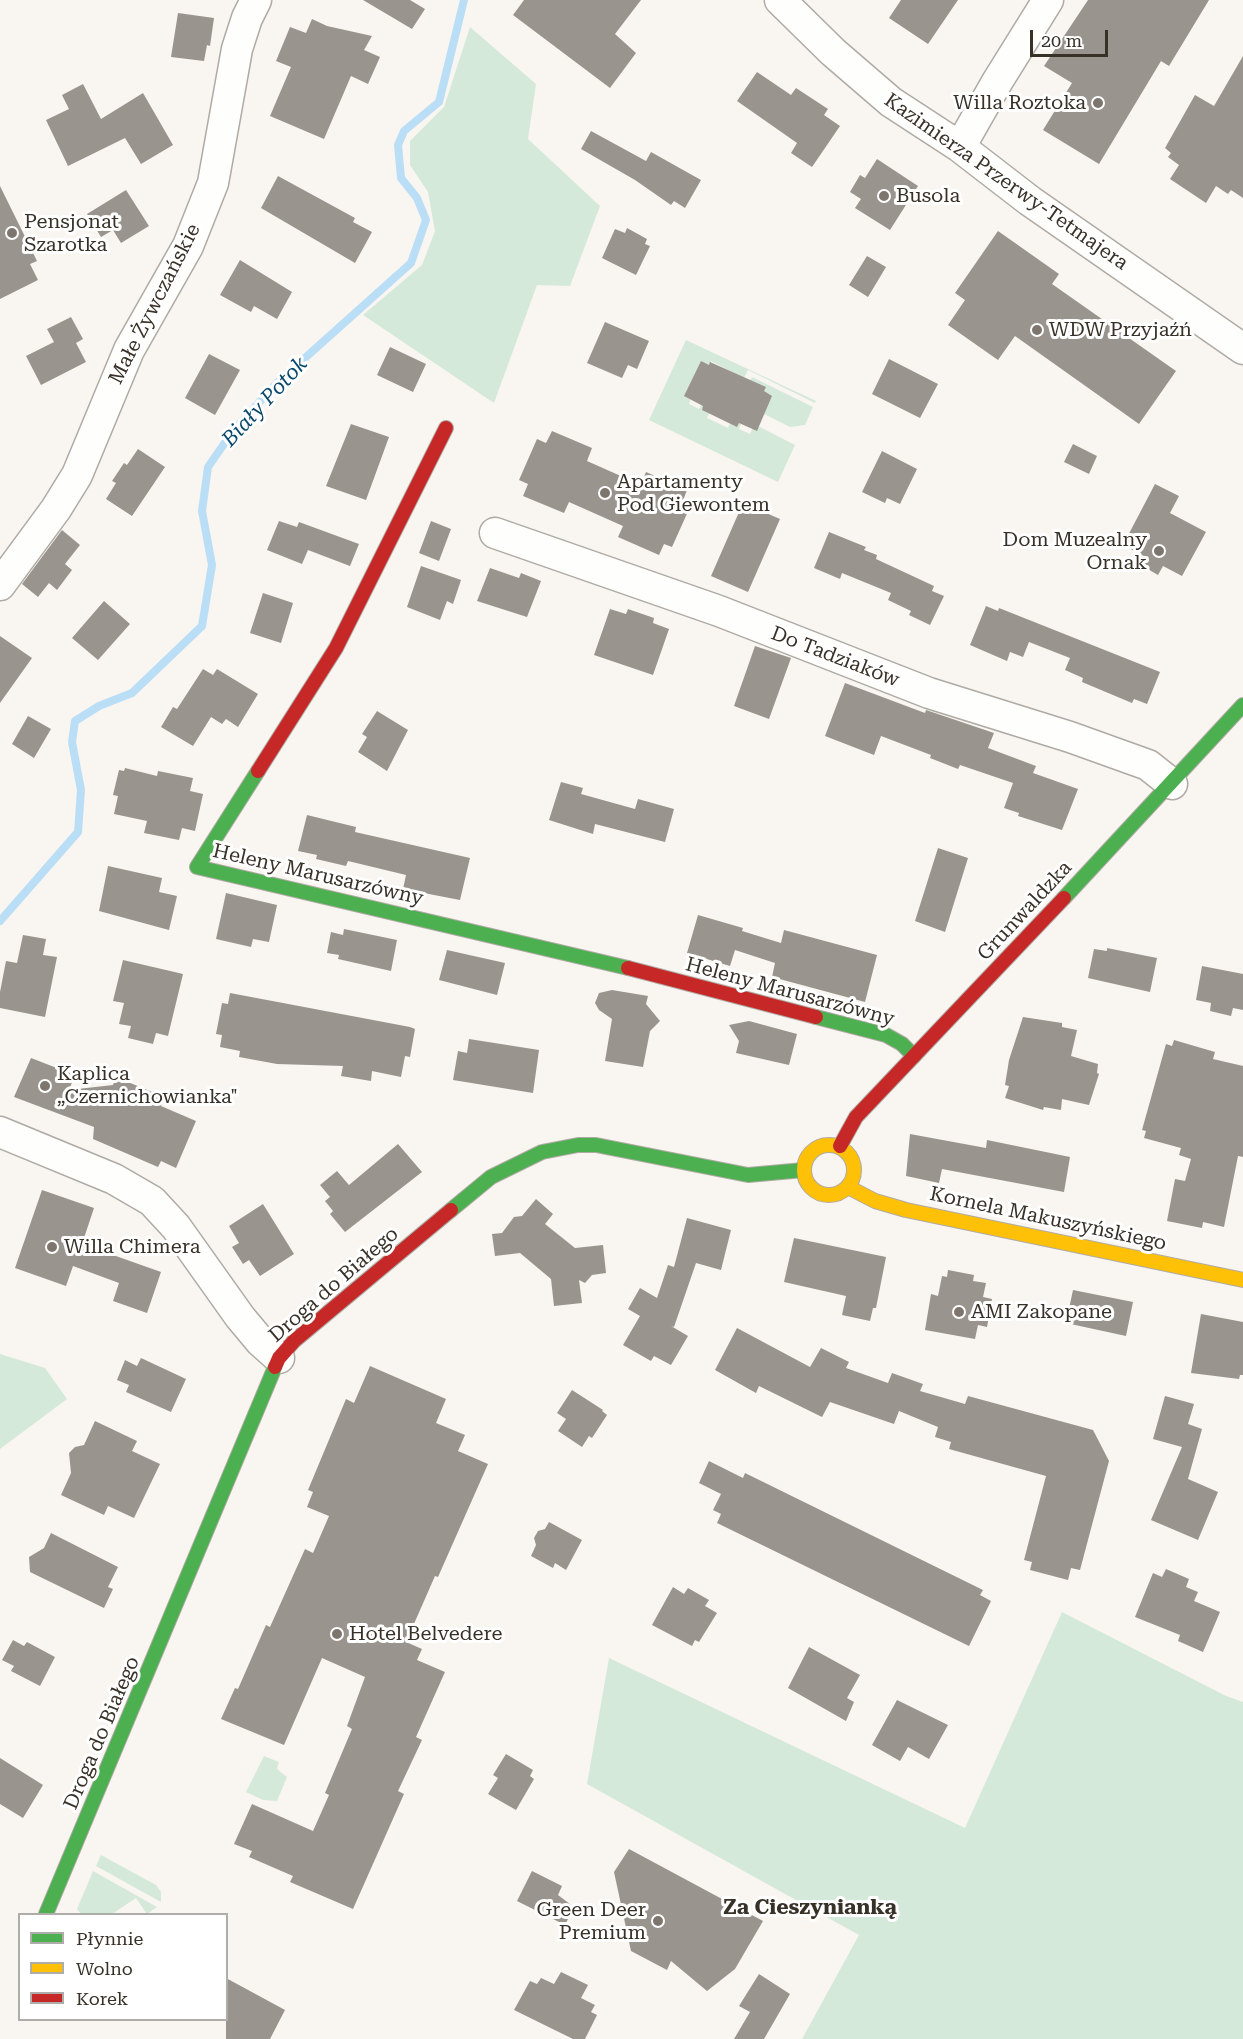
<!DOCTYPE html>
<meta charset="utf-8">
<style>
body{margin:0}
#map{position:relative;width:1243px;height:2039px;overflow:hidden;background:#f9f5f0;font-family:"Roboto Serif",serif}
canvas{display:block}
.legend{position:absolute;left:18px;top:1913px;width:210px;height:108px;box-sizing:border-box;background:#fff;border:2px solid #afada9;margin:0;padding:8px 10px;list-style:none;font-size:18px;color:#383128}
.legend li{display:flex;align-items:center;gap:12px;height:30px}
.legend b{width:30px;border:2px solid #afada9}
.scale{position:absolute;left:1030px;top:30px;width:78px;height:27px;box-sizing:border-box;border:3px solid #383128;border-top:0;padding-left:8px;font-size:18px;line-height:21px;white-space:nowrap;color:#383128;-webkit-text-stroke:4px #fff;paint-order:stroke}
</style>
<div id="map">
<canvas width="1243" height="2039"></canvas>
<ul class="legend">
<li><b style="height:8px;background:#4caf50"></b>Płynnie</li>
<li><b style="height:8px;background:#ffc107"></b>Wolno</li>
<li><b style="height:8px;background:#c62828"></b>Korek</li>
</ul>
<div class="scale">20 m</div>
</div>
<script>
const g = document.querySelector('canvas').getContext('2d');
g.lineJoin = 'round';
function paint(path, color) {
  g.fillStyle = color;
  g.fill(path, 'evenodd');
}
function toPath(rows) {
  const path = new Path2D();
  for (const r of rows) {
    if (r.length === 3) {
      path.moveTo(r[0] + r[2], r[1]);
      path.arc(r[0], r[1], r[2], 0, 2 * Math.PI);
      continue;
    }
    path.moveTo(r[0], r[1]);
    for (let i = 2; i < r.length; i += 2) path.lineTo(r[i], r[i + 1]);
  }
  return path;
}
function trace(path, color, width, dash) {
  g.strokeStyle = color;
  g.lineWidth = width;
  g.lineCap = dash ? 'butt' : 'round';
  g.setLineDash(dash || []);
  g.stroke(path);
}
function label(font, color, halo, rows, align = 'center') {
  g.font = font + ' "Roboto Serif",serif';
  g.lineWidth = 6;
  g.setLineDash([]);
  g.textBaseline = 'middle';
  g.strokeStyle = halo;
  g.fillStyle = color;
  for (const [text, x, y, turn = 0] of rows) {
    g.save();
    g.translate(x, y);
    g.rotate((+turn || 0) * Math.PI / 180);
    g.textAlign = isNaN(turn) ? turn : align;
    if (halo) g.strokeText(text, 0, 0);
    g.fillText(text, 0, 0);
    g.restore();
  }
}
paint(toPath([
 [470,27,536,84,528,139,600,206,570,286,537,285,494,403,363,315,422,265,435,231,428,192,410,165,410,141,444,107],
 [686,340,816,401,815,403,748,370,744,378,711,361,711,366,701,362,699,365,685,396,691,397,689,404,699,409,702,403,705,404,702,409,710,411,707,418,728,428,731,421,742,422,739,429,750,434,753,427,757,431,756,425,795,445,778,482,649,420],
 [752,377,813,407,805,425,790,427,762,413,750,381],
 [0,1354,45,1368,67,1399,0,1449],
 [1062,1612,1226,1696,1243,1702,1243,2039,802,2039,859,1935,587,1784,609,1658,965,1828],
 [264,1756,279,1762,277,1769,287,1777,277,1801,263,1800,246,1792],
 [101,1855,156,1885,161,1892,161,1902,96,1866],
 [93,1871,157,1907,147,1914,136,1898,112,1914,81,1914,77,1909]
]), '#d5e9db');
trace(toPath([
 [0,921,78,832,81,790,72,742,75,721,99,706,132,693,202,626,212,565,202,511,208,467,233,431,277,383,411,263,426,220,417,198,401,178,398,145,404,131,439,102,464,0]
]), '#bbdef7', 8);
paint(toPath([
 [363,0,410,0,425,9,412,29],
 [524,0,641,0,615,34,636,53,610,88,513,15],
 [901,0,958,0,928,44,889,18],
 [1088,0,1209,0,1169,66,1161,61,1099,164,1043,130,1072,83,1044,66],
 [178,13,214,18,210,46,207,45,204,61,171,57],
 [312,19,327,26,372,36,364,50,380,57,368,84,351,76,324,139,270,116,291,67,276,61,290,27,306,33],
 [1243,56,1243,198,1231,190,1228,194,1216,186,1206,203,1170,179,1179,165,1168,157,1171,153,1165,148,1195,95,1214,106],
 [757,72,791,95,796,88,828,109,824,115,840,126,812,167,791,153,797,143,737,101],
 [83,84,101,119,143,93,173,145,141,164,125,138,68,166,46,120,69,109,62,95],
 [591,131,646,161,651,152,701,180,685,208,674,201,671,205,635,180,581,149],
 [877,159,918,186,890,230,855,208,861,199,850,192,860,175,865,178],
 [278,176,355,218,353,222,372,232,355,263,261,208],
 [0,186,37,261,30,264,38,280,0,299],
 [126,190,149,226,121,243,113,230,101,237,87,214],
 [627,228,647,239,645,244,650,246,636,275,602,258,615,229,625,233],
 [998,231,1059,274,1052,284,1176,371,1139,424,1015,336,998,360,948,325,965,300,955,293],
 [867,256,886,267,868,297,849,285],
 [240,260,292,292,277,319,254,306,251,312,220,295],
 [71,317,83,339,76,343,86,362,41,385,26,356,54,342,47,329],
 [605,322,649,341,637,369,628,365,622,378,587,363],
 [390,347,426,364,413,392,377,375],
 [209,354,240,370,215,415,185,398],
 [889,359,938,384,920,418,872,394],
 [701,361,709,365,710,362,766,387,764,391,772,396,757,431,739,423,737,427,702,410,703,406,684,396],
 [351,424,389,437,366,500,326,486],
 [552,431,592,448,587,461,641,485,646,472,687,490,682,503,690,507,672,547,664,544,659,555,618,537,623,526,569,502,564,513,523,496,528,484,519,480,537,439,546,443],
 [1073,444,1097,456,1089,474,1064,462],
 [138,449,165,467,132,516,106,499,116,483,112,481,124,463,127,465],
 [882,451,917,469,900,504,887,498,885,503,862,492],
 [1155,484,1179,496,1170,513,1206,532,1182,576,1163,566,1158,575,1139,564,1144,556,1123,545],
 [743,503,780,519,748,592,711,576],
 [279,521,297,527,299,522,359,544,350,566,308,550,302,564,267,550],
 [431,521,451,529,439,561,419,553],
 [62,530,80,545,65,564,72,570,57,590,49,583,38,597,22,584],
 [829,532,866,547,864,550,877,555,876,559,934,586,932,591,944,596,930,625,909,615,911,611,888,600,891,593,842,573,840,579,814,568],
 [421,566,461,580,453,604,447,601,440,620,407,607],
 [490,568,519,578,521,573,541,581,527,617,477,601],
 [263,593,293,603,281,643,250,633],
 [104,601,130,624,98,660,72,638],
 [986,606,998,611,999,608,1160,672,1147,704,1134,699,1132,703,1082,682,1083,678,1065,670,1070,658,1029,642,1023,657,1010,652,1007,661,970,645],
 [610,609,626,614,628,609,654,618,653,623,669,629,653,675,594,655],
 [0,636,32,658,0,703],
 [755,646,791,658,769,719,734,706],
 [203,669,213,675,217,669,258,694,238,727,226,719,222,724,211,717,193,746,161,727,173,707,177,709],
 [845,683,925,713,926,710,994,733,988,748,1036,766,1033,773,1078,789,1062,830,1018,816,1019,813,1004,808,1013,783,960,765,958,769,930,758,931,755,881,736,874,755,825,736],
 [377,711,408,730,387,771,358,752,367,737,362,734],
 [28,716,51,729,34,758,12,744],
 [125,768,157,776,158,771,193,778,190,791,203,794,195,831,182,828,179,840,144,833,147,821,114,814,118,796,113,795,119,770,124,771],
 [561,782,583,788,581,794,635,809,638,799,674,809,665,842,595,824,593,834,549,820],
 [307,815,356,827,355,832,470,858,460,900,403,889,406,875,348,861,346,866,316,859,317,855,298,851],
 [938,848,968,858,945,932,915,921],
 [108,866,162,878,159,892,177,896,169,930,99,911],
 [226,893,277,905,269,942,253,939,251,947,216,939],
 [698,915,743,928,742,931,781,943,784,930,877,955,865,1002,772,977,775,963,735,950,730,966,687,953],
 [344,929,397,940,391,971,338,959,339,955,327,953,331,932,343,935],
 [23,935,46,939,43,955,57,957,45,1017,0,1008,0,992,6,961,17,963],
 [1107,948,1157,958,1150,992,1088,978,1094,949,1107,951],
 [447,950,505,963,497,995,439,980],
 [123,960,183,974,168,1036,156,1033,153,1044,128,1038,131,1026,119,1024,124,1003,113,1001],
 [1202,966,1243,974,1243,1010,1233,1008,1231,1016,1210,1011,1211,1003,1196,1000],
 [612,990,648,996,646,1004,660,1021,650,1031,643,1067,605,1061,612,1019,599,1010,595,1003,599,993],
 [230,993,410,1027,415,1029,410,1057,405,1056,401,1077,372,1071,371,1081,341,1076,343,1066,277,1064,239,1057,240,1051,220,1047,222,1035,216,1034,222,1003,228,1004],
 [1023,1017,1062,1023,1062,1027,1077,1030,1071,1056,1098,1064,1097,1073,1099,1074,1089,1105,1062,1099,1061,1110,1044,1107,1043,1110,1005,1098,1009,1086,1005,1085,1009,1060],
 [749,1021,797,1034,789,1065,736,1053,739,1041,729,1025],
 [469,1039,539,1050,533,1093,453,1080,458,1051,467,1053],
 [1174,1040,1215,1052,1213,1059,1243,1066,1243,1157,1238,1156,1224,1227,1203,1222,1202,1228,1167,1221,1175,1179,1185,1181,1191,1159,1179,1155,1181,1148,1144,1138,1146,1131,1142,1130,1166,1044,1172,1046],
 [31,1058,75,1075,69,1090,113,1085,116,1077,164,1097,161,1106,196,1121,176,1168,161,1161,158,1167,93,1139,94,1127,14,1097],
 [910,1134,986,1148,987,1140,1070,1157,1064,1192,942,1169,939,1183,906,1176],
 [398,1144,422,1172,345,1232,330,1214,333,1211,325,1201,330,1197,320,1185,337,1171,349,1185],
 [42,1190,94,1208,82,1244,161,1272,147,1313,113,1301,119,1283,73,1266,66,1286,15,1268],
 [536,1199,553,1214,545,1224,575,1248,603,1245,606,1273,592,1275,585,1283,579,1280,582,1303,554,1306,551,1279,520,1253,495,1256,492,1234,502,1233,514,1217,522,1216],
 [263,1204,294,1254,260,1276,249,1260,243,1264,232,1247,239,1243,229,1226],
 [687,1218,731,1230,721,1270,696,1263,674,1327,671,1326,688,1336,671,1365,654,1356,651,1361,623,1345,640,1316,628,1309,640,1288,657,1298,668,1265,674,1267],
 [794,1238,886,1257,876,1308,873,1308,870,1321,842,1315,846,1296,784,1282],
 [948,1270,974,1275,973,1281,986,1283,983,1297,992,1299,987,1327,978,1325,975,1339,925,1330,931,1294,938,1296,942,1276,947,1277],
 [1073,1290,1133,1302,1126,1336,1066,1323],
 [1201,1314,1243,1322,1243,1375,1240,1375,1239,1379,1191,1373],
 [737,1328,810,1367,821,1348,849,1362,846,1368,888,1383,892,1373,923,1384,920,1391,965,1404,968,1396,1093,1430,1109,1461,1080,1570,1071,1568,1068,1580,1030,1570,1032,1562,1024,1560,1046,1476,949,1449,951,1442,935,1437,938,1427,899,1411,894,1424,830,1402,822,1417,759,1386,756,1393,715,1370],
 [141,1358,186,1379,171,1412,126,1392,129,1385,117,1380,125,1360,137,1366],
 [370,1366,446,1399,436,1423,465,1435,458,1451,488,1464,438,1577,435,1576,406,1642,422,1649,417,1660,445,1672,416,1737,422,1740,398,1791,404,1794,353,1909,290,1882,293,1876,249,1857,252,1851,234,1844,252,1804,313,1831,329,1795,325,1793,352,1729,347,1726,365,1677,322,1658,284,1745,221,1719,235,1688,238,1689,266,1625,270,1627,305,1549,313,1553,329,1516,307,1507,313,1492,308,1490,346,1399,354,1403],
 [572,1390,603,1410,602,1411,607,1415,592,1438,589,1436,582,1447,558,1431,566,1419,557,1413],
 [1165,1396,1194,1404,1188,1424,1202,1429,1188,1479,1218,1492,1198,1540,1151,1520,1182,1447,1153,1439],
 [95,1421,137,1441,132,1451,160,1464,134,1518,108,1506,104,1515,61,1495,71,1473,69,1453,75,1447,84,1445],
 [709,1461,743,1478,745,1473,983,1590,980,1595,991,1601,969,1646,717,1523,721,1514,713,1510,721,1494,699,1483],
 [549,1522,582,1540,566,1570,555,1563,553,1568,531,1556,536,1545,534,1538,538,1531,545,1529],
 [51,1533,118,1567,108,1587,113,1589,104,1608,30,1572,29,1557,44,1548],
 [1166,1569,1189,1579,1186,1587,1198,1592,1194,1601,1220,1612,1203,1652,1178,1641,1180,1635,1135,1617,1153,1573,1162,1577],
 [673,1587,684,1594,688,1588,709,1600,705,1606,717,1613,699,1642,695,1640,692,1646,652,1625],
 [13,1640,24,1646,27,1642,55,1657,40,1686,11,1671,14,1666,2,1660],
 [809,1647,860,1675,847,1698,854,1702,846,1721,788,1688],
 [897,1700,948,1725,929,1759,908,1747,900,1761,872,1745],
 [506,1754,533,1770,530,1776,534,1779,516,1810,488,1794,498,1778,493,1775],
 [0,1758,43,1785,23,1818,0,1804],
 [629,1849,763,1921,735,1969,707,1991,671,1961,667,1970,631,1951,614,1872],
 [532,1871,562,1886,558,1895,574,1907,565,1925,517,1901],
 [561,1972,588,1985,581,1998,595,2005,591,2012,597,2015,585,2039,573,2039,514,2010,530,1981,537,1984,541,1978,554,1984],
 [759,1974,790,1994,764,2039,734,2039,750,2012,739,2006],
 [226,1978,285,2010,270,2039,226,2039]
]), '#99948e');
const street = toPath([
 [780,0,833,52,891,102,960,147,1030,201,1243,349],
 [960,147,997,82,1048,0],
 [495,533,719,611,929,693,1070,737,1148,765,1172,784],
 [0,585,56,509,77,475,129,350,188,246,213,183,237,49,247,18,256,0],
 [0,1132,114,1179,152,1201,176,1227,240,1317,260,1341,279,1358]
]);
const fast = toPath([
 [258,771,197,867,628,968],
 [1064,898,1243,705],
 [816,1017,886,1035,902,1044,914,1056],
 [451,1210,491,1177,542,1152,578,1145,596,1145,748,1175,804,1170],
 [46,1914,275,1367]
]);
const slow = toPath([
 [829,1170,25],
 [848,1187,875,1201,906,1210,1243,1280]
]);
const jam = toPath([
 [258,771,336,648,446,428],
 [628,968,816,1017],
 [840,1146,856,1117,1064,898],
 [275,1367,279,1358,294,1341,451,1210]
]);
trace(street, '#afaaa4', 33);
trace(fast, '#afaaa4', 16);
trace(slow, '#afaaa4', 16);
trace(jam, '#afaaa4', 16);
trace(street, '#fefefd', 30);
trace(fast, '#4caf50', 14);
trace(slow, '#ffc107', 14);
trace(jam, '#c62828', 14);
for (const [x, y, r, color] of [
 [1098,103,6,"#7c766e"],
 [884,196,6,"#7c766e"],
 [12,233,6,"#7c766e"],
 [1037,330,6,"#7c766e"],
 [605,493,6,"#7c766e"],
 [1159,551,6,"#7c766e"],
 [45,1086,6,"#7c766e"],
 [52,1247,6,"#7c766e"],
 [959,1312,6,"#7c766e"],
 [337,1634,6,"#7c766e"],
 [658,1921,6,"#7c766e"]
]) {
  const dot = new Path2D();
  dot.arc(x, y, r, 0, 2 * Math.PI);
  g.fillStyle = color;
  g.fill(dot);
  trace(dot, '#fff', 2);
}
label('20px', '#383128', '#fff', [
 ["Willa Roztoka",1086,103,"right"],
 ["Busola",896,196],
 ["Pensjonat",24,222],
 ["Szarotka",24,245],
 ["WDW Przyjaźń",1049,330],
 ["Apartamenty",617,482],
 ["Pod Giewontem",617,505],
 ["Dom Muzealny",1147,540,"right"],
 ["Ornak",1147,563,"right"],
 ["Kaplica",57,1074],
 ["„Czernichowianka\"",57,1097],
 ["Willa Chimera",64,1247],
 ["AMI Zakopane",971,1312],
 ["Hotel Belvedere",349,1634],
 ["Green Deer",646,1910,"right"],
 ["Premium",646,1933,"right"]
], 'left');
label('20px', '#383128', '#fff', [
 ["Kazimierza Przerwy-Tetmajera",1006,182,35],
 ["Małe Żywczańskie",155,304,-63],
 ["Do Tadziaków",835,657,21],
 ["Heleny Marusarzówny",318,875,13],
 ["Grunwaldzka",1025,911,-47],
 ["Heleny Marusarzówny",790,992,15],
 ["Kornela Makuszyńskiego",1048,1219,12],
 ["Droga do Białego",334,1285,-41],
 ["Droga do Białego",102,1733,-67]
]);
label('italic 21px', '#09486c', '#fff', [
 ["Biały Potok",265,402,-47]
]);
label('bold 21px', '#383128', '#fff', [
 ["Za Cieszynianką",810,1908]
]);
</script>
